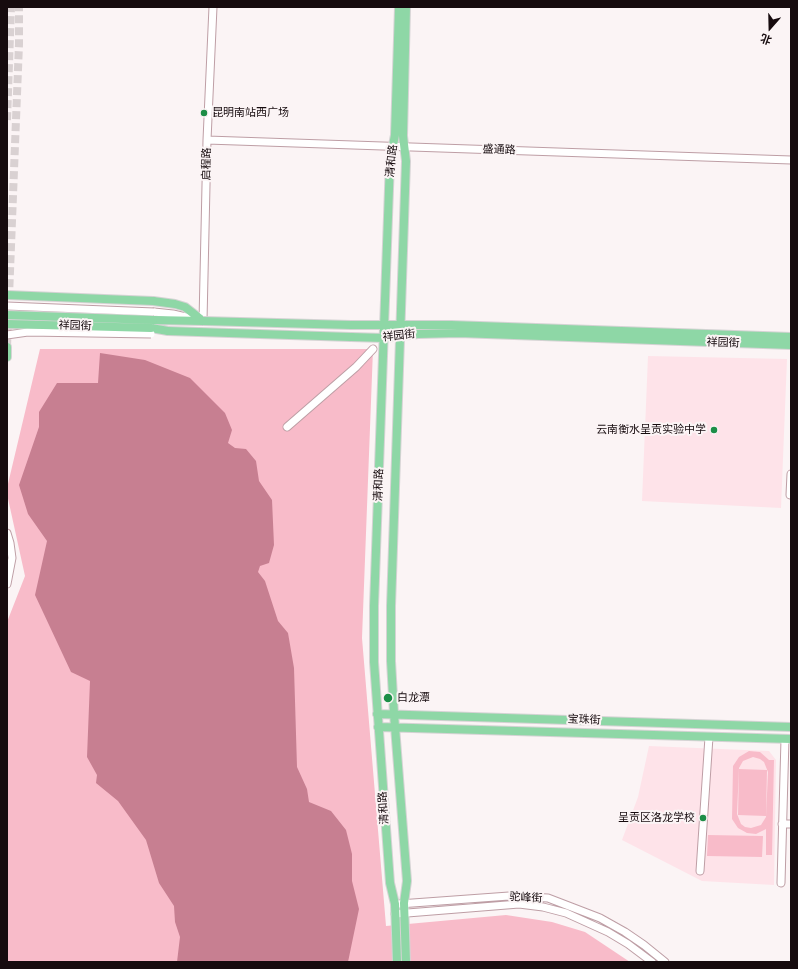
<!DOCTYPE html>
<meta charset="utf-8">
<style>
body{margin:0}
#map{position:relative;width:798px;height:969px;overflow:hidden;background:#fbf4f5;font-family:"Archivo Narrow","Noto Sans SC",sans-serif}
canvas{display:block}
.frame{position:absolute;inset:0;border:8px solid #160b0e;pointer-events:none}
.north{position:absolute;left:750px;top:8px;width:40px;height:40px;-webkit-text-stroke:3px #fbf4f5;paint-order:stroke;rotate:200deg;font-size:11px;font-weight:700;line-height:16px;text-align:center;color:#160b0e}
.north::after{content:'';display:block;margin:auto;width:14px;height:18px;background:#160b0e;clip-path:polygon(50% 0,100% 100%,50% 72%,0 100%)}
</style>
<div id="map">
<canvas width="798" height="969"></canvas>
<div class="frame"></div>
<div class="north">北</div>
</div>
<script>
const g = document.querySelector('canvas').getContext('2d');
g.lineJoin = 'round';
function paint(path, color) {
  g.fillStyle = color;
  g.fill(path, 'evenodd');
}
function toPath(rows) {
  const path = new Path2D();
  for (const r of rows) {
    path.moveTo(r[0], r[1]);
    for (let i = 2; i < r.length; i += 2) path.lineTo(r[i], r[i + 1]);
  }
  return path;
}
function trace(path, color, width, dash) {
  g.strokeStyle = color;
  g.lineWidth = width;
  g.lineCap = dash ? 'butt' : 'round';
  g.setLineDash(dash || []);
  g.stroke(path);
}
function label(font, color, halo, rows, align = 'center') {
  g.font = font + ' "Archivo Narrow","Noto Sans SC",sans-serif';
  g.lineWidth = 4;
  g.setLineDash([]);
  g.textBaseline = 'middle';
  g.strokeStyle = halo;
  g.fillStyle = color;
  for (const [text, x, y, turn = 0] of rows) {
    g.save();
    g.translate(x, y);
    g.rotate((+turn || 0) * Math.PI / 180);
    g.textAlign = isNaN(turn) ? turn : align;
    if (halo) g.strokeText(text, 0, 0);
    g.fillText(text, 0, 0);
    g.restore();
  }
}
paint(toPath([
 [648,356,787,359,781,508,642,501],
 [649,746,769,751,776,760,774,885,702,881,622,840,638,797]
]), '#fee3e9');
paint(toPath([
 [40,349,373,349,362,638,386,926,506,915,552,922,585,932,630,962,7,962,7,622,25,576,7,494,7,488],
 [749,751,760,752,769,760,774,760,772,855,766,855,766,829,756,834,747,833,738,828,732,819,733,766,739,757],
 [753,757,760,759,764,762,768,772,766,817,761,825,751,828,745,827,741,824,737,814,739,768,743,761],
 [739,769,767,770,766,816,738,815],
 [708,835,763,836,762,857,707,856]
]), '#f8bbc9');
paint(toPath([
 [100,353,145,360,190,378,225,413,232,430,228,443,235,448,246,449,256,461,259,481,272,500,274,545,269,563,260,566,258,572,265,581,278,621,288,633,294,668,297,767,307,789,309,802,331,811,346,830,352,854,352,881,359,909,348,962,177,962,180,937,175,922,174,906,159,883,146,840,118,801,96,783,97,775,87,757,90,681,71,672,35,595,47,541,28,514,19,485,39,427,39,412,57,383,98,383]
]), '#c77f91');
trace(toPath([
 [7,120,11,7],
 [7,347,19,44,19,7]
]), '#d9d1d2', 8, [8, 4]);
const minor = toPath([
 [207,140,791,160],
 [154,312,173,314,203,321,207,140,213,7],
 [287,427,356,367,373,349],
 [790,495,791,474],
 [7,533,10,543,12,558,7,584],
 [782,824,791,824],
 [700,871,709,737],
 [781,883,785,739],
 [399,904,509,896,548,898,600,918,625,932,644,945,665,962],
 [395,914,519,904,543,907,566,913,608,932,628,944,652,962]
]);
const major = toPath([
 [406,7,403,136,406,161,391,606,391,661,394,714,407,881,404,903,406,962],
 [153,301,175,304,185,307,203,321],
 [153,320,203,321],
 [351,325,451,325,791,337],
 [151,328,168,331],
 [351,337,384,338,418,334,459,333,791,345],
 [7,357,7,347],
 [377,714,791,727],
 [378,727,791,739],
 [397,962,395,904,390,883,374,662,374,606,390,161,395,135,399,7]
]);
trace(minor, '#be9ea5', 9);
trace(major, '#d5d3d4', 10);
trace(minor, '#fff', 7);
trace(major, '#8ed7a6', 8);
const minorBridge = toPath([
 [7,306,154,312],
 [7,335,28,332,151,334]
]);
const majorBridge = toPath([
 [7,295,153,301],
 [7,315,153,320],
 [203,321,351,325],
 [7,324,151,328],
 [168,331,351,337]
]);
trace(minorBridge, '#be9ea5', 9, []);
trace(majorBridge, '#d5d3d4', 10, []);
trace(minorBridge, '#fff', 7);
trace(majorBridge, '#8ed7a6', 8);
for (const [x, y, r, color] of [
 [204,113,4,"#1c8e47"],
 [714,430,4,"#1c8e47"],
 [388,698,5,"#1c8e47"],
 [703,818,4,"#1c8e47"]
]) {
  const dot = new Path2D();
  dot.arc(x, y, r, 0, 2 * Math.PI);
  g.fillStyle = color;
  g.fill(dot);
  trace(dot, '#fbf4f5', 1.5);
}
label('11px', '#160b0e', '#fbf4f5', [
 ["昆明南站西广场",212,113],
 ["云南衡水呈贡实验中学",706,430,"right"],
 ["白龙潭",397,698],
 ["呈贡区洛龙学校",695,818,"right"]
], 'left');
label('11px', '#160b0e', '#fbf4f5', [
 ["盛通路",499,150,2],
 ["清和路",392,161,-84],
 ["启程路",207,164,-89],
 ["祥园街",75,326,2],
 ["祥园街",399,336,-6],
 ["祥园街",723,343,2],
 ["清和路",379,485,-88],
 ["宝珠街",584,720,2],
 ["清和路",384,808,-94],
 ["驼峰街",526,898,3]
]);
</script>
